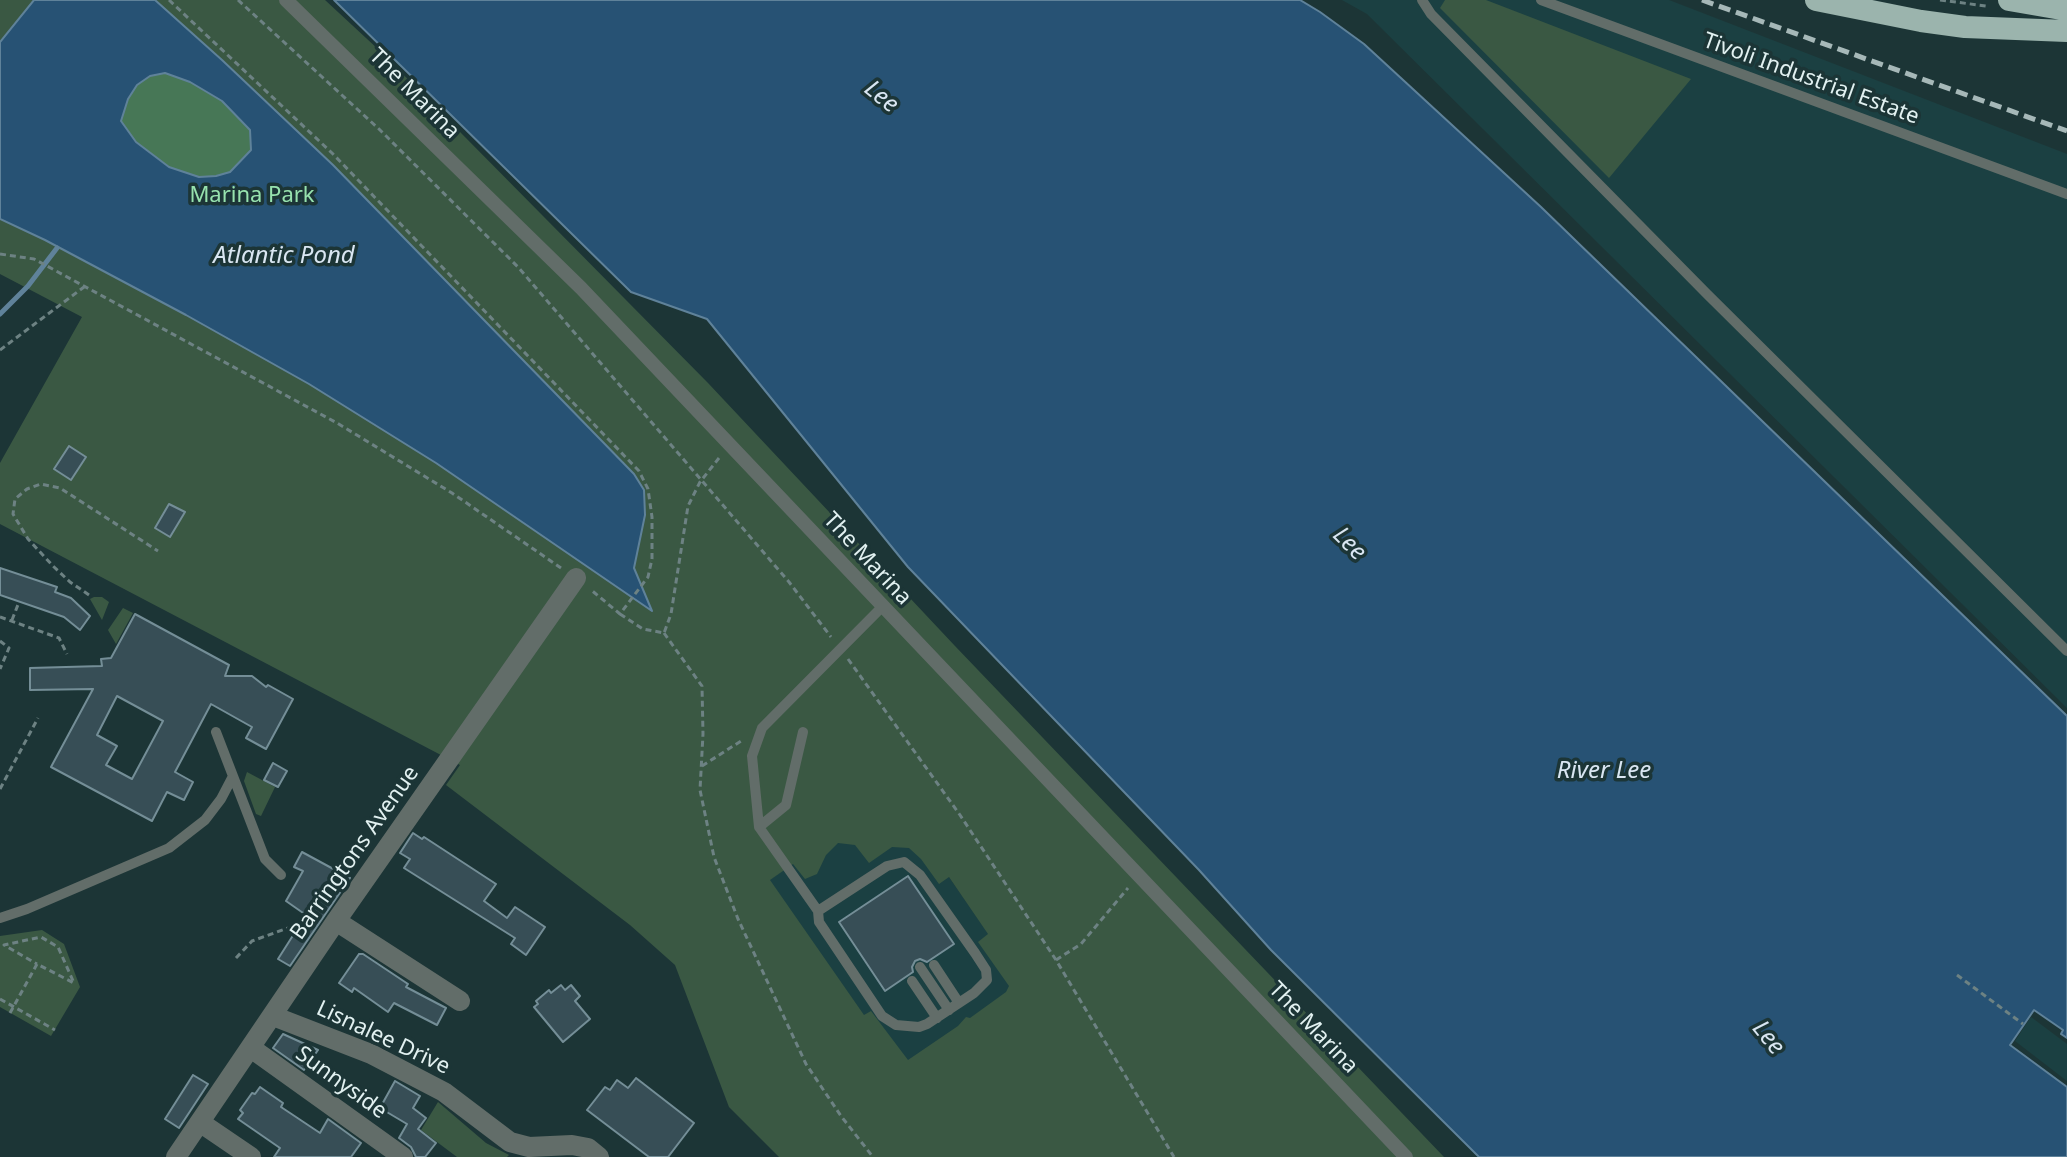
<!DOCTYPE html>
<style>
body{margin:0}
canvas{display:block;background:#1c3536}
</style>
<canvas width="2067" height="1157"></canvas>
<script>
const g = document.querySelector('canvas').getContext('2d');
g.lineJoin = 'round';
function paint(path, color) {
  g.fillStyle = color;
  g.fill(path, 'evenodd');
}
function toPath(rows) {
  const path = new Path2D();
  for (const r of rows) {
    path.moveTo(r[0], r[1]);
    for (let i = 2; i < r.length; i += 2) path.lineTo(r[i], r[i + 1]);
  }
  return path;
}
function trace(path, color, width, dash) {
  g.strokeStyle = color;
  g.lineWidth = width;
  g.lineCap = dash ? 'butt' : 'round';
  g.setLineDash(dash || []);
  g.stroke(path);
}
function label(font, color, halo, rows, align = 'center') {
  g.font = font + ' "Noto Sans",sans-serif';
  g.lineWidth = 7;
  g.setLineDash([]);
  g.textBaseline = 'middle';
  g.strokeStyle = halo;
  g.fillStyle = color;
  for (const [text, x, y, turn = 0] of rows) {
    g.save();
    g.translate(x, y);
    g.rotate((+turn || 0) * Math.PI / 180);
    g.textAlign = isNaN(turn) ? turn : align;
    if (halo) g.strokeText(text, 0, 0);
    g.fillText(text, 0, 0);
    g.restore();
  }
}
paint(toPath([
 [1342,0,1669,0,2067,154,2067,708,1367,14],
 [892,795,1028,991,907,1077,769,880],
 [2031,1017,2067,1044,2067,1081,2015,1041]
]), '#1b4042');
paint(toPath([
 [0,0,325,0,380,51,708,383,955,646,1444,1157,779,1157,729,1107,675,965,630,925,446,785,460,765,0,524,0,463,82,317,0,274],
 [838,843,855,845,869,863,892,847,909,848,921,859,939,884,949,877,988,934,978,942,1009,986,1006,992,970,1018,966,1017,958,1026,908,1060,871,1011,864,1015,770,880,793,864,805,879,817,874,826,855],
 [1445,0,1486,0,1691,79,1609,178,1440,8],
 [94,597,102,597,109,602,102,620,90,599],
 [123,608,133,613,116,644,108,630],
 [247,772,275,787,261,816,256,814,244,781],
 [42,930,64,944,80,987,51,1036,0,1007,0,936],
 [438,1102,486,1143,509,1155,507,1157,457,1157,421,1130]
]), '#3a5843');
paint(toPath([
 [165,73,190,82,222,101,250,130,251,150,230,172,216,176,198,177,169,167,136,142,121,121,128,99,137,85,150,76]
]), '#477756');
const water = toPath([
 [34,0,155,0,222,60,333,165,634,474,644,490,645,515,634,568,652,611,436,463,309,384,186,315,45,240,0,219,0,42,34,0],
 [165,73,190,82,222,101,250,130,251,150,230,172,216,176,199,177,169,167,136,142,121,121,128,99,137,85,150,76,165,73],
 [334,0,1300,0,1320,12,1364,44,1541,207,2067,716,2067,1038,2061,1034,2063,1030,2034,1010,2010,1045,2067,1087,2067,1157,1479,1157,1271,950,1199,870,908,567,707,319,631,292,334,0]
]);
paint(water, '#275274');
trace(water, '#5f829a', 2);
trace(toPath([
 [0,314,28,286,57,248]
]), '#5f829a', 5);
const building = toPath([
 [69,446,86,457,71,480,54,469,69,446],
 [169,504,185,512,170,537,155,528,169,504],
 [0,568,57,587,55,592,71,598,90,616,80,630,64,617,0,595,0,568],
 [135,614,229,665,225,676,252,676,266,687,268,685,293,699,266,749,246,738,252,727,211,704,175,772,193,782,184,800,167,792,152,821,51,767,93,689,30,690,30,668,102,666,101,659,111,658,135,614],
 [117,696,163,721,132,779,106,765,117,746,97,735,117,696],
 [273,763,287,771,278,787,264,780,273,763],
 [413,833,422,839,424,837,496,884,484,901,507,918,515,907,545,927,526,955,511,944,515,938,404,868,410,859,400,853,413,833],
 [302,852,350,878,290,966,278,959,306,915,286,901,303,871,294,867,302,852],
 [908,876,954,944,927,962,920,959,915,961,912,967,913,972,885,991,839,922,908,876],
 [359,954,363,954,408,984,406,987,446,1008,437,1025,394,1003,388,1012,354,988,352,992,339,983,359,954],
 [561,985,565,990,571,985,580,996,575,1001,590,1019,563,1042,534,1007,538,1004,536,1001,549,990,551,993,561,985],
 [283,1034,318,1050,304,1070,273,1048,283,1034],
 [193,1075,208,1084,179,1128,165,1119,193,1075],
 [636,1078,694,1123,668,1157,649,1157,587,1110,605,1087,610,1090,617,1080,628,1088,636,1078],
 [395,1081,420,1096,413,1108,426,1118,418,1129,436,1143,425,1157,416,1157,411,1147,399,1138,407,1124,380,1108,395,1081],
 [260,1087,283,1103,281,1107,320,1133,328,1119,361,1143,351,1157,274,1157,280,1148,238,1119,243,1113,240,1110,252,1093,255,1094,260,1087]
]);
paint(building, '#374e56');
trace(building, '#748e97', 2);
trace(toPath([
 [169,0,332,153,639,471,648,489,652,517,652,559,648,577,620,614,590,589],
 [238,0,379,129,518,267,789,582,831,637],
 [1940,0,1986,6],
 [0,254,34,259,337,423,452,493,561,568],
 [0,350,84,287],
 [89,595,70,582,53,566,28,539,13,514,15,499,27,489,41,484,60,488,158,551],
 [620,614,643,629,664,633,671,614,688,506,700,482,719,458],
 [0,617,59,638,67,654],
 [12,620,19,602],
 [664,633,702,686,703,734,700,790,714,857,738,919,806,1064,841,1116,873,1157],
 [0,641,9,648,0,669],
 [848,659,960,815,1056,960,1174,1157],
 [702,766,741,741],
 [0,789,38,718],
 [236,958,252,941,288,928],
 [1056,960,1081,944,1128,888],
 [1957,975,2023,1024],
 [0,999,55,1030],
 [10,1013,37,964,74,983,58,947,41,937,4,945,37,964]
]), '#6d8283', 3, [6, 4]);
trace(toPath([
 [1422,0,1431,14,1707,294,2067,651],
 [1541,0,2067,194],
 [216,732,265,859,281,875],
 [759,827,786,805,803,732],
 [818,911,887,866,904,862,920,875,975,953,986,970,987,980,974,993,927,1024,919,1027,896,1025,882,1016,819,922,818,911,759,827,752,756,762,728,882,607],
 [0,918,27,909,169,848,205,820,221,799,232,778],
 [934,965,959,1003],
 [920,967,949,1010],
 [912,981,937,1018]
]), '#626d69', 10);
trace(toPath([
 [286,0,581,288,1406,1157]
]), '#626d69', 14);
trace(toPath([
 [336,921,460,1001],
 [273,1016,371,1054,444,1092,510,1142,529,1147,572,1145,588,1148,599,1157],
 [251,1048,403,1157],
 [201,1123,251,1157],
 [176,1157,336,921,576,578]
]), '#626d69', 20);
trace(toPath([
 [1816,0,1921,21,1965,27,2067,31],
 [2009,0,2067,10]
]), '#9bb4ad', 22);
trace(toPath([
 [1702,0,2067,131]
]), '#a6b8b8', 5, [12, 6]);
label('22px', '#e2f1f1', '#1c3536', [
 ["Tivoli Industrial Estate",1811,79,20],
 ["The Marina",414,94,45],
 ["The Marina",867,559,47],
 ["Barringtons Avenue",355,853,-55],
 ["The Marina",1313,1028,46],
 ["Lisnalee Drive",383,1038,25],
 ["Sunnyside",341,1083,36]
]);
label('22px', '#97e2ae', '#1c3536', [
 ["Marina Park",252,196]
]);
label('italic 24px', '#d9e6f2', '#1c3536', [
 ["Lee",881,97,39],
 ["Atlantic Pond",284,256],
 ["Lee",1349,544,45],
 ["River Lee",1604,771],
 ["Lee",1768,1038,51]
]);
</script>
